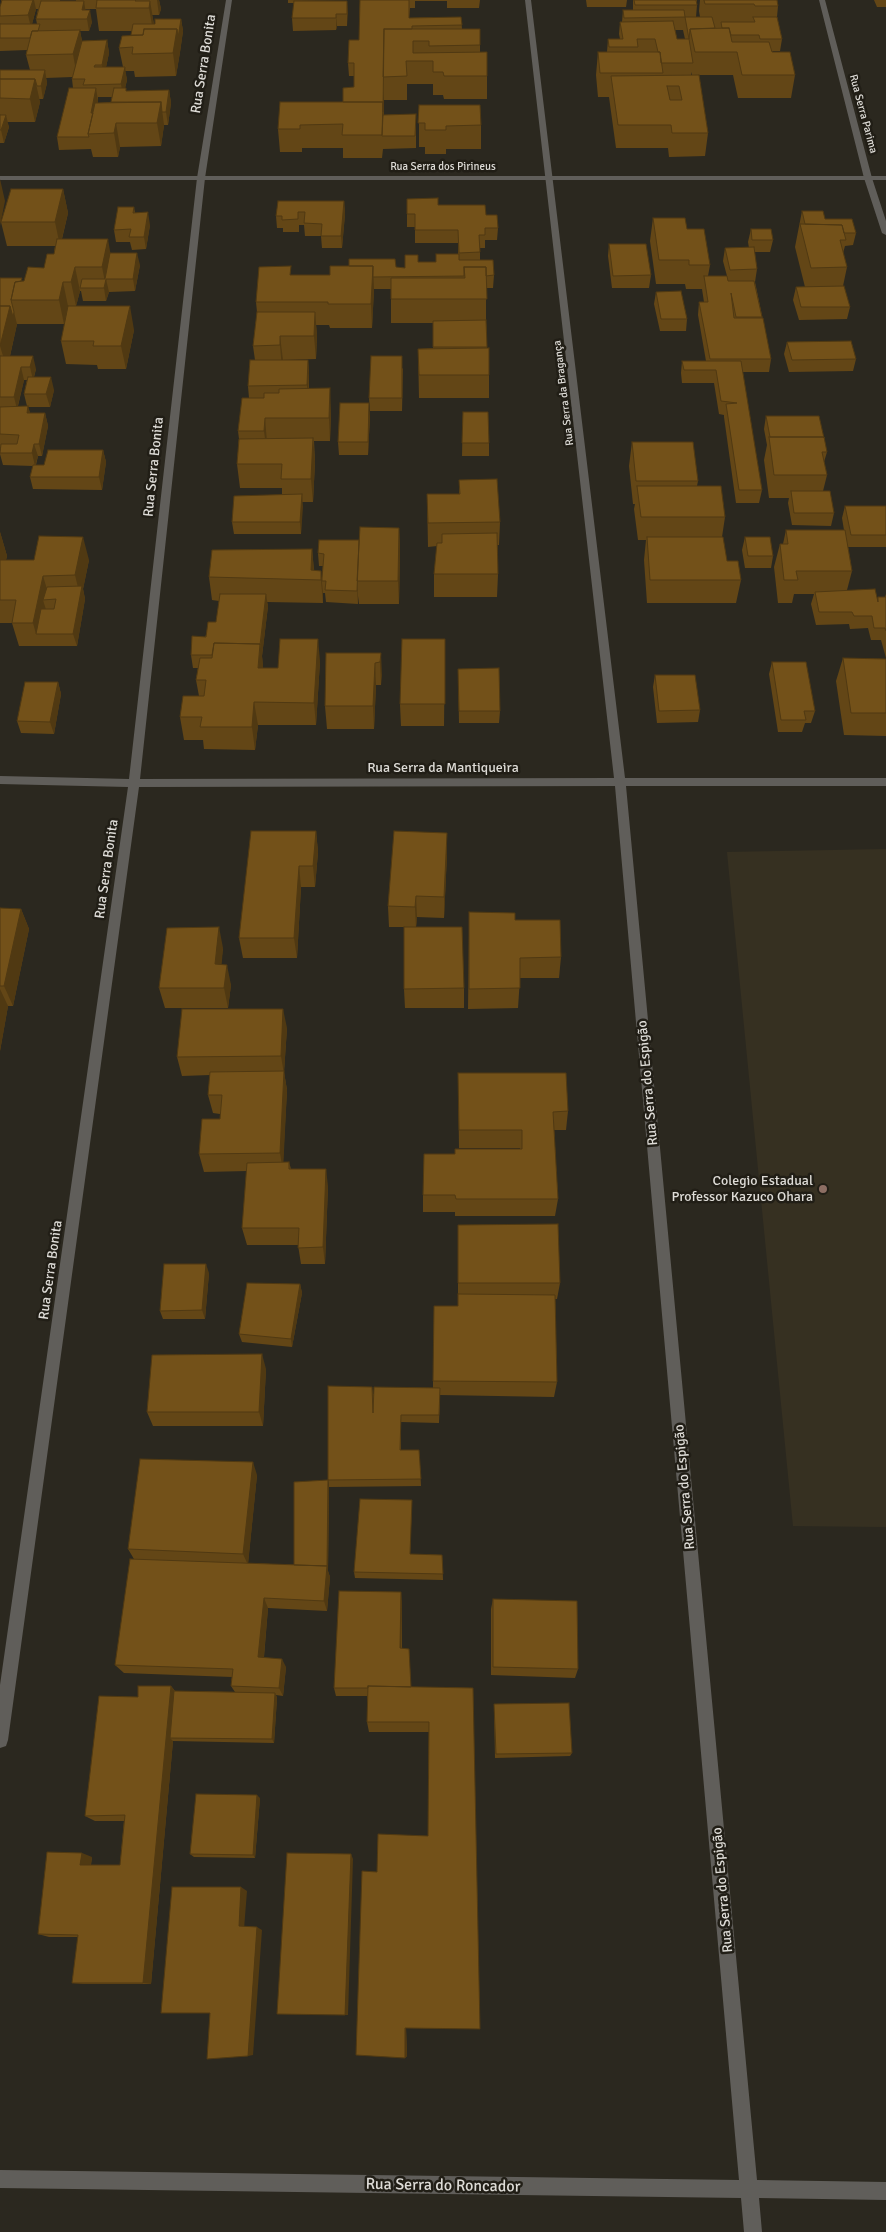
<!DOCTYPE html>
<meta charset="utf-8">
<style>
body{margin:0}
canvas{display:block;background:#2b281f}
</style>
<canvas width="886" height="2232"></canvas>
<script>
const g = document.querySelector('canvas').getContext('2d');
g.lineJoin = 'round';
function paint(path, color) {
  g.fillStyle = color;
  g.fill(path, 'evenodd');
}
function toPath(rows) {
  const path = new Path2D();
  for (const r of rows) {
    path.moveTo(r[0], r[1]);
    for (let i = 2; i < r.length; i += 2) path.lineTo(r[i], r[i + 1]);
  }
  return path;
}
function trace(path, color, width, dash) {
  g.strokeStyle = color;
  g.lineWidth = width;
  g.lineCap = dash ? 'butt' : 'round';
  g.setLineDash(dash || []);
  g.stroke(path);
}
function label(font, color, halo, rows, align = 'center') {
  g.font = font + ' Signika,sans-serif';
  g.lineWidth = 5;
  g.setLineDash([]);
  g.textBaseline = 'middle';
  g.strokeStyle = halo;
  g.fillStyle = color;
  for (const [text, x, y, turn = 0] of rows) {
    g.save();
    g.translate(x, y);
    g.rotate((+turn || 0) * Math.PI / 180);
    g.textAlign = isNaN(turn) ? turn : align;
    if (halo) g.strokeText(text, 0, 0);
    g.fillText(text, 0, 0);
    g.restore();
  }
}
paint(toPath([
 [886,849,886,1527,793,1526,727,852]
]), '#363021');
paint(toPath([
 [226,0,232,0,205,178,140,779,614,778,525,0,531,0,625,778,886,778,886,786,626,786,757,2180,886,2182,886,2200,759,2198,762,2232,744,2232,741,2198,0,2188,0,2170,739,2180,615,786,139,787,8,1740,6,1746,0,1748,0,1685,128,787,0,784,0,776,129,779,197,178,226,0],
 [819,0,825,0,872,178,886,221,886,235,882,233,864,178,819,0]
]), '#605e5a');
paint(toPath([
 [0,176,886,176,886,180,0,180,0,176]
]), '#605e5a');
paint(toPath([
 [1,0,60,0,60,1,76,1,76,0,159,0,161,9,159,15,152,15,154,24,181,19,183,31,180,52,176,76,135,77,134,71,125,71,127,80,125,88,126,91,169,90,171,103,168,125,164,125,161,146,120,147,118,157,93,157,91,149,59,150,57,137,73,88,72,79,72,77,46,78,47,83,43,99,39,99,40,102,35,122,7,122,9,127,4,143,0,143,0,70,30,70,26,55,27,50,0,51,0,7,2,2],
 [36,9,38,9,36,19,37,24,32,24],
 [85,9,96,9,99,31,132,31,131,35,119,48,123,67,106,67,109,53,107,40,82,41,80,31,89,31,92,22],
 [98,97,112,97,111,102,98,103],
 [288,0,347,1,347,26,337,26,336,30,293,31,292,18,294,3,288,3],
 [360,0,480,0,479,8,447,8,447,1,415,1,415,8,410,8,409,18,461,17,462,29,480,29,480,52,487,76,487,99,444,99,443,95,433,95,433,84,407,84,407,100,384,100,384,115,416,114,416,148,383,149,382,158,343,158,343,148,302,148,302,152,280,152,278,129,343,102,354,87,354,76,349,76,348,63,359,40],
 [586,0,627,0,626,7,587,7],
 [633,0,697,0,697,5,696,17,700,17,699,11,700,0,777,0,778,6,777,17,782,39,780,51,772,51,795,75,791,98,738,98,733,75,692,75,692,72,691,75,699,75,708,133,705,156,669,157,668,148,616,148,609,97,598,97,596,75,598,52,607,52,608,39,620,39,619,34,620,22,622,22,623,10,633,10],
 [675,30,683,30,685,39,677,39],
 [874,0,886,0,886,7,877,7],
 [419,105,481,125,481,149,446,149,446,154,425,154,425,147,419,147],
 [63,189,68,213,62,239,110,253,140,265,135,291,109,292,106,301,83,301,81,291,80,291,76,306,68,306,64,324,17,324,10,356,36,369,34,377,54,390,50,407,28,407,30,413,45,413,48,426,42,456,38,456,36,465,44,465,103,450,106,462,102,490,33,489,30,477,33,466,3,465,0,454,1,447,0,447,0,278,24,281,44,268,54,254,55,246,7,246,1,222],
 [24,380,27,380,24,394,27,406,18,406],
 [407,199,486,215,498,228,497,240,485,240,485,248,480,248,480,260,494,275,493,288,486,288,486,322,487,348,489,375,489,398,419,398,418,349,433,348,433,323,391,323,391,289,374,289,372,328,330,328,329,325,316,325,317,335,316,359,283,360,308,360,309,373,309,388,331,412,330,441,314,441,315,462,313,502,302,502,301,534,234,534,232,522,282,495,282,488,240,488,237,464,239,439,238,431,249,398,248,386,255,360,253,346,257,312,256,302,291,275,330,275,396,267,405,268,418,262,436,262,458,254,458,243,415,243,415,227,407,227],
 [344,201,345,214,342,248,322,248,321,236,305,236,304,225,299,225,299,232,283,232,283,228,277,228,276,216],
 [134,207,135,213,150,225,146,249,132,250,130,242,116,242,114,230],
 [802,211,825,219,856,233,853,245,845,246,843,253,847,267,843,286,850,307,847,319,799,320,793,300,796,287,805,287,795,247],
 [653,218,687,229,710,265,708,276,727,276,723,261,725,248,749,248,748,242,751,229,773,240,770,252,754,252,757,269,755,282,771,359,769,372,742,372,762,490,759,503,736,503,724,417,724,415,719,414,714,383,682,383,681,373,682,361,706,361,698,315,699,302,704,302,702,289,686,289,685,284,656,284,650,241],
 [609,244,651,275,649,288,612,288,608,256],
 [656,292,687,319,686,331,660,331,654,304],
 [134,330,126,369,98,369,97,365,66,364,61,341],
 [787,342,856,359,853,371,789,372,784,354],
 [403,368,402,411,370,411,369,398],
 [463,412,489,443,489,456,462,456],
 [370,415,368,455,339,455,338,442],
 [766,416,827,452,824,462,827,475,823,491,834,513,831,526,792,525,788,503,789,498,769,498,764,460,767,445,764,429],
 [632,442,698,481,697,486,725,517,722,537,727,561,741,580,736,603,647,603,644,560,646,540,638,540,634,509,635,504,633,504,629,466],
 [459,480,500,522,499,545,497,545,498,574,497,597,434,597,434,574,437,546,428,547,427,494,459,494],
 [845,506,886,506,886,547,848,547,852,571,847,590,877,599,878,597,885,597,886,594,886,658,881,640,871,640,868,628,850,629,849,624,816,625,811,604,814,594,794,594,792,603,778,603,774,567,780,544,783,544,786,530,844,530,842,518],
 [399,528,400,551,399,604,359,604,358,596,358,604,326,602,325,593,323,593,323,603,267,602,268,606,262,656,263,668,278,668,320,661,316,725,258,725,255,750,204,749,203,740,184,740,180,717,199,696,196,680,198,668,193,668,191,655,216,622,219,601,212,600,209,577,312,549,314,570,322,578,323,566,319,566,318,553],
 [0,532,7,556,6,560,89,560,83,589,85,599,77,646,19,646,12,623,0,623],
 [745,537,773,556,771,568,745,568,742,550],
 [445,639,444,726,401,726,400,704],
 [381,653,381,685,376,685,374,729,327,729,325,706],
 [843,658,886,659,886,736,844,735,836,681],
 [772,662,815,711,811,723,805,723,802,732,778,732,769,674],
 [458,669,500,711,499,723,459,723],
 [655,675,700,710,698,722,657,723,653,687],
 [58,682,61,694,54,734,21,733,17,721],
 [316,831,318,852,315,887,301,887,297,958,243,958,239,938],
 [447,854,444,918,417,917,416,927,464,988,464,1008,405,1008,404,989,404,927,389,927,388,906],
 [0,908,21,909,29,929,13,1006,8,1006,0,1051],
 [515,920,561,957,559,978,520,978,518,1008,468,1009,469,933],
 [223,948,221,964,231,985,228,1008,165,1008,159,988],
 [287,1028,284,1072,287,1090,283,1162,289,1162,291,1169,328,1186,325,1264,301,1264,298,1245,247,1245,242,1228,247,1171,204,1172,199,1154,220,1119,220,1114,213,1113,208,1095,210,1075,182,1076,177,1057],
 [458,1073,568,1111,566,1130,554,1130,558,1199,555,1216,455,1216,455,1212,423,1212,423,1195,455,1154,455,1149,520,1149,520,1148,459,1148],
 [458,1225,560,1283,557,1299,555,1299,557,1382,554,1397,440,1395,439,1423,401,1422,401,1450,419,1450,421,1486,329,1487,328,1480,372,1387,373,1394,433,1388,433,1381,458,1306],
 [209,1273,205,1319,163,1319,160,1311],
 [300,1284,302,1293,292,1347,242,1342,239,1334],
 [266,1369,263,1426,153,1426,147,1412],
 [257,1475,248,1563,294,1565,329,1487,328,1571,330,1577,327,1611,268,1608,264,1657,286,1667,283,1696,276,1695,277,1698,274,1743,173,1741,151,1984,83,1984,72,1983,78,1937,49,1937,38,1934,92,1857,91,1865,120,1865,124,1821,95,1821,85,1816,138,1697,171,1686,175,1691,235,1692,231,1686,232,1677,124,1673,115,1665,134,1559,128,1549],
 [412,1500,410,1554,442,1555,443,1580,355,1578,354,1572],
 [493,1599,578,1669,575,1678,491,1675,491,1609],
 [402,1602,402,1648,411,1687,473,1688,406,2028,407,2056,405,2058,377,1872,428,1836,429,1732,369,1732,367,1722,367,1696,336,1696,334,1688],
 [494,1704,572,1753,570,1756,495,1758,494,1708],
 [260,1798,255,1858,194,1857,190,1854]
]), '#634616');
paint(toPath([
 [33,0,34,0,36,9,31,28,28,15],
 [157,0,159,0,161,9,159,15],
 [84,1,86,14,82,10],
 [150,1,154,24,153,31,149,8],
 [347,1,348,13,347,26],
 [90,10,92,22,89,31,87,19],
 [336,14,337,26,336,30],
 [181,19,183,31,180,52,176,76,173,53,177,29],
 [80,30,84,53,77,77,73,54],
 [107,40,109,53,104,77,102,65],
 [125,67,127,80,123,97,121,84],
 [45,70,47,83,43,99,41,86],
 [35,79,40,102,35,122,30,99],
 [96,88,98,101,96,114,91,113],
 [169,90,171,103,168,125,166,112],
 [383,91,384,100,383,136,382,136,382,158,382,135],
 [161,102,164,125,161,146,157,123],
 [6,115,9,127,4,143,1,130],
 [116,123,120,147,118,157,114,133],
 [0,179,5,201,0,226],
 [63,189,68,213,60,246,55,222],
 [344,201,345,214,342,248,341,236],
 [148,212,150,225,146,249,144,237],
 [108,239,112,263,106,279,109,292,106,301,104,288,105,282,102,267],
 [137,253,140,265,135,291,133,279],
 [373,266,374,289,372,328,371,304],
 [75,267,80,291,76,306,71,282],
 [63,282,68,306,64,324,59,300],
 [10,306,14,312,17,324,7,369,0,346],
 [130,306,134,330,126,369,121,346],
 [315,312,317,335,316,359,314,336],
 [280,336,283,360,282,369,280,345],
 [33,356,36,369,33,380,30,367],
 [308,360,309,373,308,398,307,385],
 [21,367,24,380,17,409,14,397],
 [51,377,54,390,50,407,46,394],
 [330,388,331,412,330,441,329,418],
 [369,403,370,415,368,455,368,442],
 [28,406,32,419,27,413],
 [45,413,48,426,42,456,39,444],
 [265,418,267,442,267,454,264,431],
 [313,438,315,462,313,502,311,479],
 [34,444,38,456,35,466,32,453],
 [103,450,106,462,102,490,99,477],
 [302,494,303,507,301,534,300,522],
 [399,528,400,551,399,604,398,581],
 [0,532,7,556,0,583],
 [83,537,89,560,83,589,85,599,77,646,73,634,80,596,75,575],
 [312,549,314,572,311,570],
 [321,571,323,594,323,603,321,580],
 [43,576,50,599,43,600,47,613,36,634,33,623],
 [357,583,358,596,358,604,357,591],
 [266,594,268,606,262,656,263,666,261,690,258,668],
 [318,639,320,661,316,725,314,703],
 [381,653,382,676,381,685,380,662],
 [375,663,376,685,374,729,373,706],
 [58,682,61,694,54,734,50,722],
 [254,702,258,725,255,750,252,727],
 [316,831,318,852,315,887,313,866],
 [447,833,447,854,444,918,444,897],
 [299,866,301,887,297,958,294,938],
 [416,896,417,917,416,928,415,907],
 [21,909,29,929,13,1006,4,986],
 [219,927,223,948,220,984,215,964],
 [227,965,231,985,228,1008,224,988],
 [0,989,8,1006,0,1051],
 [283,1009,287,1028,284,1072,287,1090,283,1171,280,1153,284,1074,281,1056],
 [326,1169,328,1186,325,1264,323,1247],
 [206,1264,209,1273,205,1319,202,1310],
 [300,1284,302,1293,292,1347,291,1339],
 [262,1354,266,1369,263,1426,259,1412],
 [253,1462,257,1475,248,1565,243,1554],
 [328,1480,329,1487,328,1571,330,1577,327,1611,324,1601],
 [401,1592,402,1602,401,1657,400,1648],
 [264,1598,268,1608,263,1666,258,1657],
 [282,1659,286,1667,283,1696,279,1688],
 [171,1686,178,1695,170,1738,173,1741,151,1984,143,1983],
 [275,1693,277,1698,274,1743,272,1739],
 [257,1795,260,1798,255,1858,253,1855],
 [82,1853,92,1857,90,1869,80,1865],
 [351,1854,353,1859,348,2015,345,2015],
 [241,1887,247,1891,244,1929,239,1926],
 [257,1927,262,1930,253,2055,248,2056],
 [406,2027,407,2056,405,2058,405,2028]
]), '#503912');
const building = toPath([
 [2,0,33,0,28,15,0,16,0,7,2,0],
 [97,0,136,0,135,1,150,1,149,8,96,8,97,0],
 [360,0,409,0,409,18,461,17,462,25,412,26,412,29,384,29,383,112,383,102,343,102,343,88,354,87,354,63,348,63,349,40,359,40,360,0],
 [634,0,696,0,697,5,635,5,634,0],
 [704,0,777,0,778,6,755,6,754,4,705,4,704,0],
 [41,1,84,1,82,10,90,10,87,19,36,19,41,1],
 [294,1,347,1,347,14,336,14,336,18,292,18,294,1],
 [623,10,684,10,685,17,712,17,715,28,690,29,689,39,685,17,624,18,623,10],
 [753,17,777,17,782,39,760,39,759,35,731,35,729,28,722,28,721,22,755,22,753,17],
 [155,19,181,19,178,38,177,29,144,29,143,35,131,35,133,24,155,24,155,19],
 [673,21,677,39,689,39,693,63,661,63,660,52,658,52,655,39,637,39,638,47,609,47,608,39,623,39,620,22,673,21],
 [0,24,40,24,38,31,32,31,30,38,0,38,0,24],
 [729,28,732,42,769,42,772,52,790,52,795,75,742,75,737,52,695,52,690,29,729,28],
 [144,29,177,29,173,53,132,54,133,47,119,48,122,36,143,35,144,29],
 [384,29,480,29,480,45,429,46,429,41,413,41,413,53,487,52,487,76,444,76,443,72,433,72,433,61,406,61,407,76,383,77,384,29],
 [80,30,73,54,26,55,32,31,80,30],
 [107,40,102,65,95,65,94,67,125,67,121,84,83,85,85,79,72,79,82,41,107,40],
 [598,52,660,52,663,73,600,73,598,52],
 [0,70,45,70,41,86,37,86,35,79,0,79,0,70],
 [699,75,708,133,672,133,671,125,618,125,611,76,699,75],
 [667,86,679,86,682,100,670,100,667,86],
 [0,79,35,79,30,99,0,98,0,79],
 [69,88,96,88,91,113,93,113,88,134,89,137,57,137,69,88],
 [114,88,126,88,126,91,169,90,166,112,162,112,161,102,111,102,114,88],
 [161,102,157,123,116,123,114,133,88,134,95,103,161,102],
 [280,102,383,102,382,135,342,135,343,124,300,125,300,129,278,129,280,102],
 [419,105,480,105,481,125,446,126,446,130,425,130,425,123,418,123,419,105],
 [416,114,415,136,382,136,383,115,416,114],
 [0,115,6,115,1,130,0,130,0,115],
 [11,189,63,189,55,222,1,222,11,189],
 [438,198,438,205,485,205,486,215,497,215,498,228,485,228,485,235,479,235,480,252,459,253,458,230,415,230,415,214,407,214,407,199,438,198],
 [278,201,344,201,341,236,321,236,322,224,304,223,305,212,298,212,298,219,282,220,282,216,276,216,278,201],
 [118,207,134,207,133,213,148,212,144,237,129,237,131,229,114,230,118,207],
 [802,211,823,211,825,219,852,219,856,233,844,233,842,225,805,224,802,211],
 [653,218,685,218,687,229,704,229,710,265,689,265,689,260,659,260,653,218],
 [800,224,842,225,846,240,840,240,847,267,811,268,800,224],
 [751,229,771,229,773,240,752,240,751,229],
 [57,239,108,239,102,267,75,267,71,282,63,282,59,300,11,300,15,282,24,281,28,267,44,268,47,254,54,254,57,239],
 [609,244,646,244,651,275,613,276,609,244],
 [754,247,757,269,730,270,725,248,754,247],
 [110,253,137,253,133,279,106,279,104,288,80,288,82,279,105,279,110,253],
 [436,254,459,254,459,260,493,260,494,275,486,276,486,267,464,267,464,276,373,277,373,266,349,266,349,259,395,259,396,267,405,268,405,255,418,255,418,262,436,262,436,254],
 [291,266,290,275,330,275,330,266,373,266,371,304,328,304,328,302,256,302,259,267,291,266],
 [464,267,486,267,487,299,391,299,391,278,465,278,464,267],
 [704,276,727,276,728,281,754,281,762,317,736,317,731,293,734,318,763,318,771,359,710,359,699,302,708,302,704,276],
 [0,278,22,278,21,281,15,282,11,300,14,312,13,317,10,306,0,306,0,278],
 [844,286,850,307,801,307,796,287,844,286],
 [681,291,687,319,661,319,656,292,681,291],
 [0,306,10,306,0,346,0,306],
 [68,306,130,306,121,346,93,346,94,341,61,341,68,306],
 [257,312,315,312,314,336,280,336,280,345,253,346,257,312],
 [486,320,487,347,433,347,433,321,486,320],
 [851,341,856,359,792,360,787,342,851,341],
 [489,348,489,375,419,375,418,349,489,348],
 [0,356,33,356,30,367,21,367,14,397,0,397,0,356],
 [371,356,402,356,402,398,369,398,371,356],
 [250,360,308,360,307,385,248,386,250,360],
 [682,361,741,361,762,490,739,490,726,404,737,403,721,401,716,370,684,370,682,361],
 [28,377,51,377,46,394,24,394,28,377],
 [330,388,329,418,265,418,264,431,238,431,242,398,264,398,264,393,279,393,279,389,330,388],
 [340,403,369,403,368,442,338,442,340,403],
 [28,406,27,413,45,413,39,444,34,444,32,453,0,453,1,444,17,444,19,435,0,434,0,407,28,406],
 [463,412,488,412,489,443,462,443,463,412],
 [766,416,819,416,824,438,824,437,770,437,766,416],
 [769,437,824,437,827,452,822,452,827,475,774,475,769,437],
 [313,438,311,479,281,479,282,464,237,464,239,439,313,438],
 [632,442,693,442,698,481,636,481,632,442],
 [48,450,103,450,99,477,30,477,33,465,44,465,48,450],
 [497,479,500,522,428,523,427,494,460,494,459,480,497,479],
 [637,486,721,486,725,517,641,517,637,486],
 [791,491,830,491,834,513,794,513,791,491],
 [302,494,300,522,232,522,234,496,302,494],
 [845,506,886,506,886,535,851,535,845,506],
 [360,527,399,528,398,581,357,581,360,527],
 [786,530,845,530,852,571,796,571,798,580,784,580,780,544,788,544,786,530],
 [497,533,498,574,434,574,437,543,442,543,442,534,497,533],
 [39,536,83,537,75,575,43,576,33,623,12,623,16,600,0,600,0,560,34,560,39,536],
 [647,537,723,537,727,561,738,561,741,580,650,580,647,537],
 [745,537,770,537,773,556,748,556,745,537],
 [319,540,359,540,357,591,325,590,326,581,322,581,322,578,324,554,318,553,319,540],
 [312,549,311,570,321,571,321,580,209,577,212,550,312,549],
 [82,586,73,634,36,634,41,609,54,609,56,599,43,600,47,587,82,586],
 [875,589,878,602,878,597,886,597,886,631,885,628,874,628,872,616,854,616,852,612,819,612,815,592,875,589],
 [220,594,266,594,260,645,260,644,214,643,212,655,191,655,192,636,206,637,208,622,216,622,220,594],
 [280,639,318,639,314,703,254,702,252,727,200,727,202,717,180,717,183,696,204,696,206,680,196,680,200,658,212,658,214,643,260,644,258,668,278,668,280,639],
 [402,639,445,639,445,704,400,704,402,639],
 [326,653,381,653,380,662,375,663,373,706,325,706,326,653],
 [843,658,886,659,886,713,851,713,843,658],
 [772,662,806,662,815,711,804,711,806,720,781,720,772,662],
 [499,668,500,711,459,711,458,669,499,668],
 [655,675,695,675,700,710,659,711,655,675],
 [25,682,58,682,50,722,17,721,25,682],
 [251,831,316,831,313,866,299,866,294,938,239,938,251,831],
 [394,831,447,833,444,897,416,896,415,907,388,906,394,831],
 [0,908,21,909,4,986,0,986,0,908],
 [469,912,515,913,515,920,560,920,561,957,520,958,520,988,469,989,469,912],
 [219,927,215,964,227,965,224,988,159,988,167,928,219,927],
 [404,927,462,927,464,988,404,989,404,927],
 [182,1009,283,1009,281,1056,177,1057,182,1009],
 [284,1071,280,1153,199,1154,202,1119,220,1119,222,1095,208,1095,210,1072,284,1071],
 [458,1073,566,1073,568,1111,553,1112,558,1199,456,1199,455,1195,423,1195,424,1154,455,1154,455,1149,522,1149,522,1130,459,1130,458,1073],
 [289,1162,289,1169,326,1169,323,1247,298,1248,299,1228,242,1228,247,1163,289,1162],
 [558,1224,560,1283,458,1283,458,1225,558,1224],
 [164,1264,206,1264,202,1310,160,1311,164,1264],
 [247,1283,300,1284,291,1339,239,1334,247,1283],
 [458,1294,555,1295,557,1382,433,1381,434,1306,458,1306,458,1294],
 [262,1354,259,1412,147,1412,152,1355,262,1354],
 [328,1386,372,1387,373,1413,374,1387,440,1388,439,1415,401,1415,400,1450,419,1450,421,1479,328,1480,328,1386],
 [140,1459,253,1462,243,1554,128,1549,140,1459],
 [328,1480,327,1566,294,1565,294,1482,328,1480],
 [360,1499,412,1500,410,1554,442,1555,443,1574,354,1572,360,1499],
 [130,1559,327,1566,324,1601,264,1598,258,1657,282,1659,279,1688,231,1686,233,1669,115,1665,130,1559],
 [339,1591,401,1592,400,1648,409,1649,411,1687,368,1686,368,1688,334,1688,339,1591],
 [493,1599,577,1601,578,1669,493,1667,493,1599],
 [138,1686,171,1686,143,1983,72,1983,78,1935,38,1934,47,1852,82,1853,80,1865,120,1865,125,1815,85,1816,99,1696,138,1697,138,1686],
 [368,1686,473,1688,480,2029,405,2028,405,2058,356,2055,362,1871,377,1872,378,1834,428,1836,429,1722,367,1722,368,1686],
 [174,1691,275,1693,272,1739,170,1738,174,1691],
 [569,1703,572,1753,496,1754,494,1704,569,1703],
 [196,1794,257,1795,253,1855,190,1854,196,1794],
 [287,1853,351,1854,345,2015,277,2014,287,1853],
 [172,1887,241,1887,239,1926,257,1927,248,2056,207,2059,210,2013,161,2013,172,1887]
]);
paint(building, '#735119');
trace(building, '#503912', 1);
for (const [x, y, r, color] of [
 [823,1189,5,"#8d6e63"]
]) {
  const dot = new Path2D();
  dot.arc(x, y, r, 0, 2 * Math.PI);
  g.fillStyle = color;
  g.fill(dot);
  trace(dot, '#211e16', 2);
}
label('11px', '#dedcd7', '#211e16', [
 ["Rua Serra Parima",863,114,75],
 ["Rua Serra dos Pirineus",443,167],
 ["Rua Serra da Bragança",564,393,-97]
]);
label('14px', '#dedcd7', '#211e16', [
 ["Rua Serra Bonita",204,64,-81],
 ["Rua Serra Bonita",154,467,-84],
 ["Rua Serra da Mantiqueira",443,768],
 ["Rua Serra Bonita",107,869,-82],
 ["Rua Serra do Espigão",648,1083,-95],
 ["Rua Serra Bonita",51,1270,-82],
 ["Rua Serra do Espigão",685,1487,-95],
 ["Rua Serra do Espigão",723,1890,-95]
]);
label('14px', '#dedcd7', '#211e16', [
 ["Colegio Estadual",813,1181],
 ["Professor Kazuco Ohara",813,1197]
], 'right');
label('16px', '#dedcd7', '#211e16', [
 ["Rua Serra do Roncador",443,2186,1]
]);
</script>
